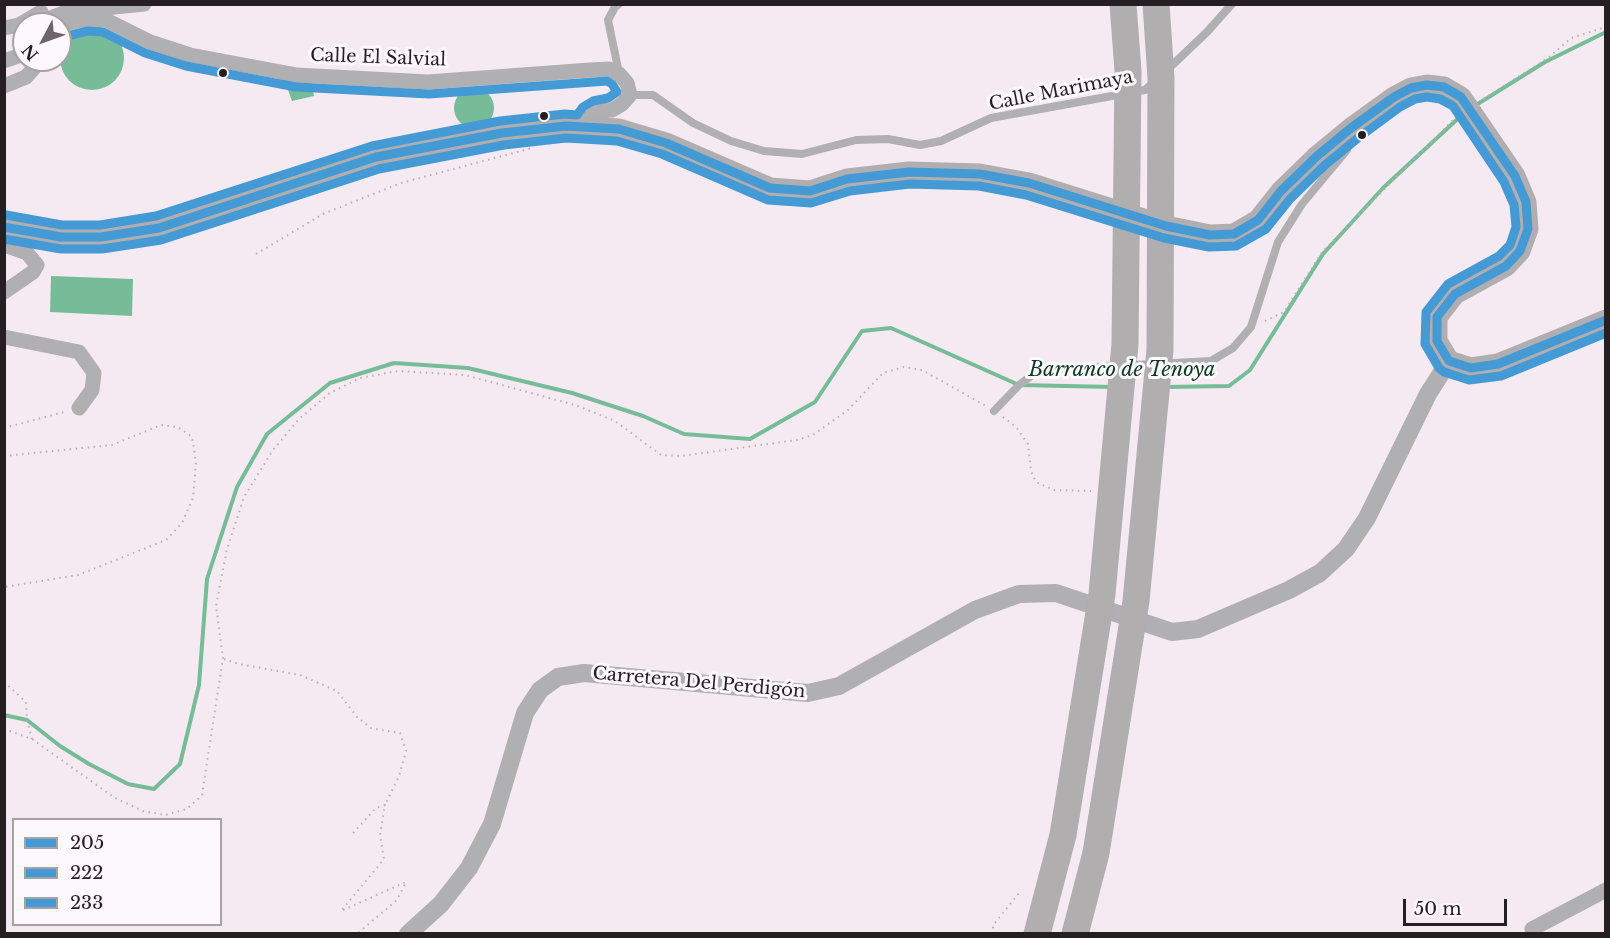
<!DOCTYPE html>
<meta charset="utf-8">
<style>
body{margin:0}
#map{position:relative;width:1610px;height:938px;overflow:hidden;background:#f6eaf2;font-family:"Libre Baskerville",serif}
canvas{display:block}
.frame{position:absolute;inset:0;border:6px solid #251e22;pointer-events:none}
.legend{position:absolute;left:12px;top:818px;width:210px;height:108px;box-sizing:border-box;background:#fdf8fb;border:2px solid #a7a1a4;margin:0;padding:8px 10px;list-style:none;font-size:18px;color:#251e22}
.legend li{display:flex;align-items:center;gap:12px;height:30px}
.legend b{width:30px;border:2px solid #a7a1a4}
.north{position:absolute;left:12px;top:12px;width:60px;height:60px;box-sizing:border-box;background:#fdf8fb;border:2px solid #a7a1a4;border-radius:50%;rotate:229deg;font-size:16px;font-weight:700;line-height:24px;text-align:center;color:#251e22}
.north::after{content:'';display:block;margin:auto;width:21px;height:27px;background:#6e656b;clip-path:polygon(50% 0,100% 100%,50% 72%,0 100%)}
.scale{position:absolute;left:1403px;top:899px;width:104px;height:27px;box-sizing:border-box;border:3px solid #251e22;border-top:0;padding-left:8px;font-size:18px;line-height:21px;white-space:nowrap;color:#251e22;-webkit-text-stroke:4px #fdf8fb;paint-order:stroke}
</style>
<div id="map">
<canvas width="1610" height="938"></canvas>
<div class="frame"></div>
<ul class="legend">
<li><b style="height:8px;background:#449ad5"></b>205</li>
<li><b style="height:8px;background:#449ad5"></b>222</li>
<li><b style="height:8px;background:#449ad5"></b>233</li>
</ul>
<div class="north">N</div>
<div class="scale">50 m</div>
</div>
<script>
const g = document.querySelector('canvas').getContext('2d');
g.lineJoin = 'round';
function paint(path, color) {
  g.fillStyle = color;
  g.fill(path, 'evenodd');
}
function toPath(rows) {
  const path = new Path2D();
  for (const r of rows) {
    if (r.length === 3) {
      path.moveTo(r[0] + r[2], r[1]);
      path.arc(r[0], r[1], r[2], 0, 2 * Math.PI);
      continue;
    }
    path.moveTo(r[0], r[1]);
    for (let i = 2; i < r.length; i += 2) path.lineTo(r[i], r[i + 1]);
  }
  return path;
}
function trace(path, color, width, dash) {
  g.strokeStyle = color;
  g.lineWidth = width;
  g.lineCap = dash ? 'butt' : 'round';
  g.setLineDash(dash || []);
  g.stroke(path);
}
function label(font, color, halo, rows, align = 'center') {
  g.font = font + ' "Libre Baskerville",serif';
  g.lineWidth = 6;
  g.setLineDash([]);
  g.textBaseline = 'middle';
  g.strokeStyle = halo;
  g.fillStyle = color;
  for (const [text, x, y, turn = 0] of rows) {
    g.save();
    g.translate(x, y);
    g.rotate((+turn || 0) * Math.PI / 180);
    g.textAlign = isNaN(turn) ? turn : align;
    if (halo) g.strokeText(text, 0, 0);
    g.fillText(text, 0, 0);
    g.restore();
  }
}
paint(toPath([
 [92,58,32],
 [284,79,311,81,314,96,292,101],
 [474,108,20],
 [51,276,133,279,132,316,50,312]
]), '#77bc98');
trace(toPath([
 [1476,105,1545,62,1606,32],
 [1165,387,1229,386,1250,370,1323,254,1383,188,1464,113],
 [4,715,27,720,60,746,89,764,128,784,154,789,180,764,199,685,207,579,237,487,267,434,330,383,394,363,468,368,572,393,643,416,684,434,750,439,815,402,862,331,891,328,1019,385,1113,387]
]), '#77bc98', 4);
trace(toPath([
 [1483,99,1548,58,1571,38,1606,27],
 [256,254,323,214,401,183,532,148],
 [1265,321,1284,312,1322,252,1456,117],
 [1003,417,1016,427,1028,444,1031,471,1036,482,1054,490,1091,491],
 [4,428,64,412],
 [4,456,112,445,161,425,178,427,192,437,196,462,193,498,182,523,166,540,78,575,4,587],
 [224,659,239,664,300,675,337,691,357,717,371,728,400,733,406,751,399,776,385,805],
 [4,682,26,702,27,720,32,739],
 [4,729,32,739,115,798,143,811,165,815,187,809,202,795,223,658,216,606,227,549,244,497,273,450,299,419,330,393,360,378,398,371,465,375,575,405,615,421,661,455,681,456,797,440,813,435,848,410,883,373,904,367,922,370,986,406],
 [353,833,376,808,385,805,380,835,384,859,341,911,406,882,397,900,357,934],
 [991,934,994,924,1019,893]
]), '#b5b2b4', 2, [1.5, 4.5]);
trace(toPath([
 [1166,71,1207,32,1232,4],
 [619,73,608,20,615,7,619,4],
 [630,95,653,95,693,123,731,141,764,151,802,154,856,140,888,139,920,145,941,141,991,118,1145,90,1155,81],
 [994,411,1019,385,1039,370,1211,361,1233,348,1251,327,1278,242,1302,204,1347,150,1350,136]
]), '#b0afb1', 8);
trace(toPath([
 [48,19,66,12,144,4],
 [60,25,87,19,106,20,150,42,190,55,297,75,428,82,590,70,609,69,619,74,627,83,630,95,622,104,612,110,599,111,591,116,583,127],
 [4,28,19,25,41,12],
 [4,61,24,54],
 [4,86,26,77,41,60],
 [4,245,27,253,37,265,33,272,4,292],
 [4,337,79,352,94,373,92,390,79,408],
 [1532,929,1606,890]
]), '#b0afb1', 15);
trace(toPath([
 [408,934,441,904,469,868,492,824,525,713,540,690,558,677,584,673,808,693,839,686,975,610,1019,594,1056,593,1172,632,1198,629,1289,590,1320,573,1346,549,1367,518,1428,394,1449,361]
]), '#b0afb1', 18);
trace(toPath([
 [4,227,61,237,101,237,159,228,376,157,502,133,566,126,619,129,666,143,770,188,810,191,847,179,909,172,980,174,1029,183,1166,226,1210,235,1234,234,1258,220,1281,191,1317,156,1351,128,1394,97,1411,88,1427,85,1444,87,1461,97,1515,176,1526,202,1528,229,1520,251,1506,266,1455,294,1437,317,1437,341,1449,361,1471,368,1498,364,1606,320]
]), '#b1aeb1', 21);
trace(toPath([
 [1037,934,1063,835,1102,594,1125,344,1128,71,1123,4],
 [1075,934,1096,853,1136,601,1160,350,1161,78,1156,4]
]), '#b0aeaf', 27);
trace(toPath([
 [4,227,61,237,101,237,159,228,376,157,502,133,566,126,619,129,666,143,770,188,810,191,847,179,909,172,980,174,1029,183,1166,226,1210,235,1234,234,1258,220,1281,191,1317,156,1351,128,1394,97,1411,88,1427,85,1444,87,1461,97,1515,176,1526,202,1528,229,1520,251,1506,266,1455,294,1437,317,1437,341,1449,361,1471,368,1498,364,1606,320]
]), '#449ad5', 9);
trace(toPath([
 [4,239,61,249,102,249,161,240,379,169,504,145,566,138,617,141,662,154,768,200,811,203,850,191,910,184,979,186,1026,195,1164,238,1209,247,1236,246,1266,229,1290,199,1325,165,1358,138,1400,107,1415,99,1427,97,1440,99,1453,106,1504,182,1514,205,1516,227,1510,245,1499,256,1448,284,1426,312,1425,344,1439,368,1444,372,1469,380,1501,376,1606,333]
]), '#449ad5', 9);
trace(toPath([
 [6,215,62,225,100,225,156,216,372,146,500,121,565,114,577,115,583,107,593,101,608,98,617,92,612,84,607,81,429,94,296,87,186,66,145,53,103,32,88,31,63,37]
]), '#449ad5', 9);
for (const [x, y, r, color] of [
 [223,73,5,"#251e22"],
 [544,116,5,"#251e22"],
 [1362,135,5,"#251e22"]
]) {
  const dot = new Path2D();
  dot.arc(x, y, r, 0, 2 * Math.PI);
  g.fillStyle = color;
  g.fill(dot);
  trace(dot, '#fdf8fb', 2);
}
label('18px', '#251e22', '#fdf8fb', [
 ["Calle El Salvial",378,58,2],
 ["Calle Marimaya",1061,91,-11],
 ["Carretera Del Perdigón",699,683,5]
]);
label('italic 20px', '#0b3821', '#fdf8fb', [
 ["Barranco de Tenoya",1122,370]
]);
</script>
